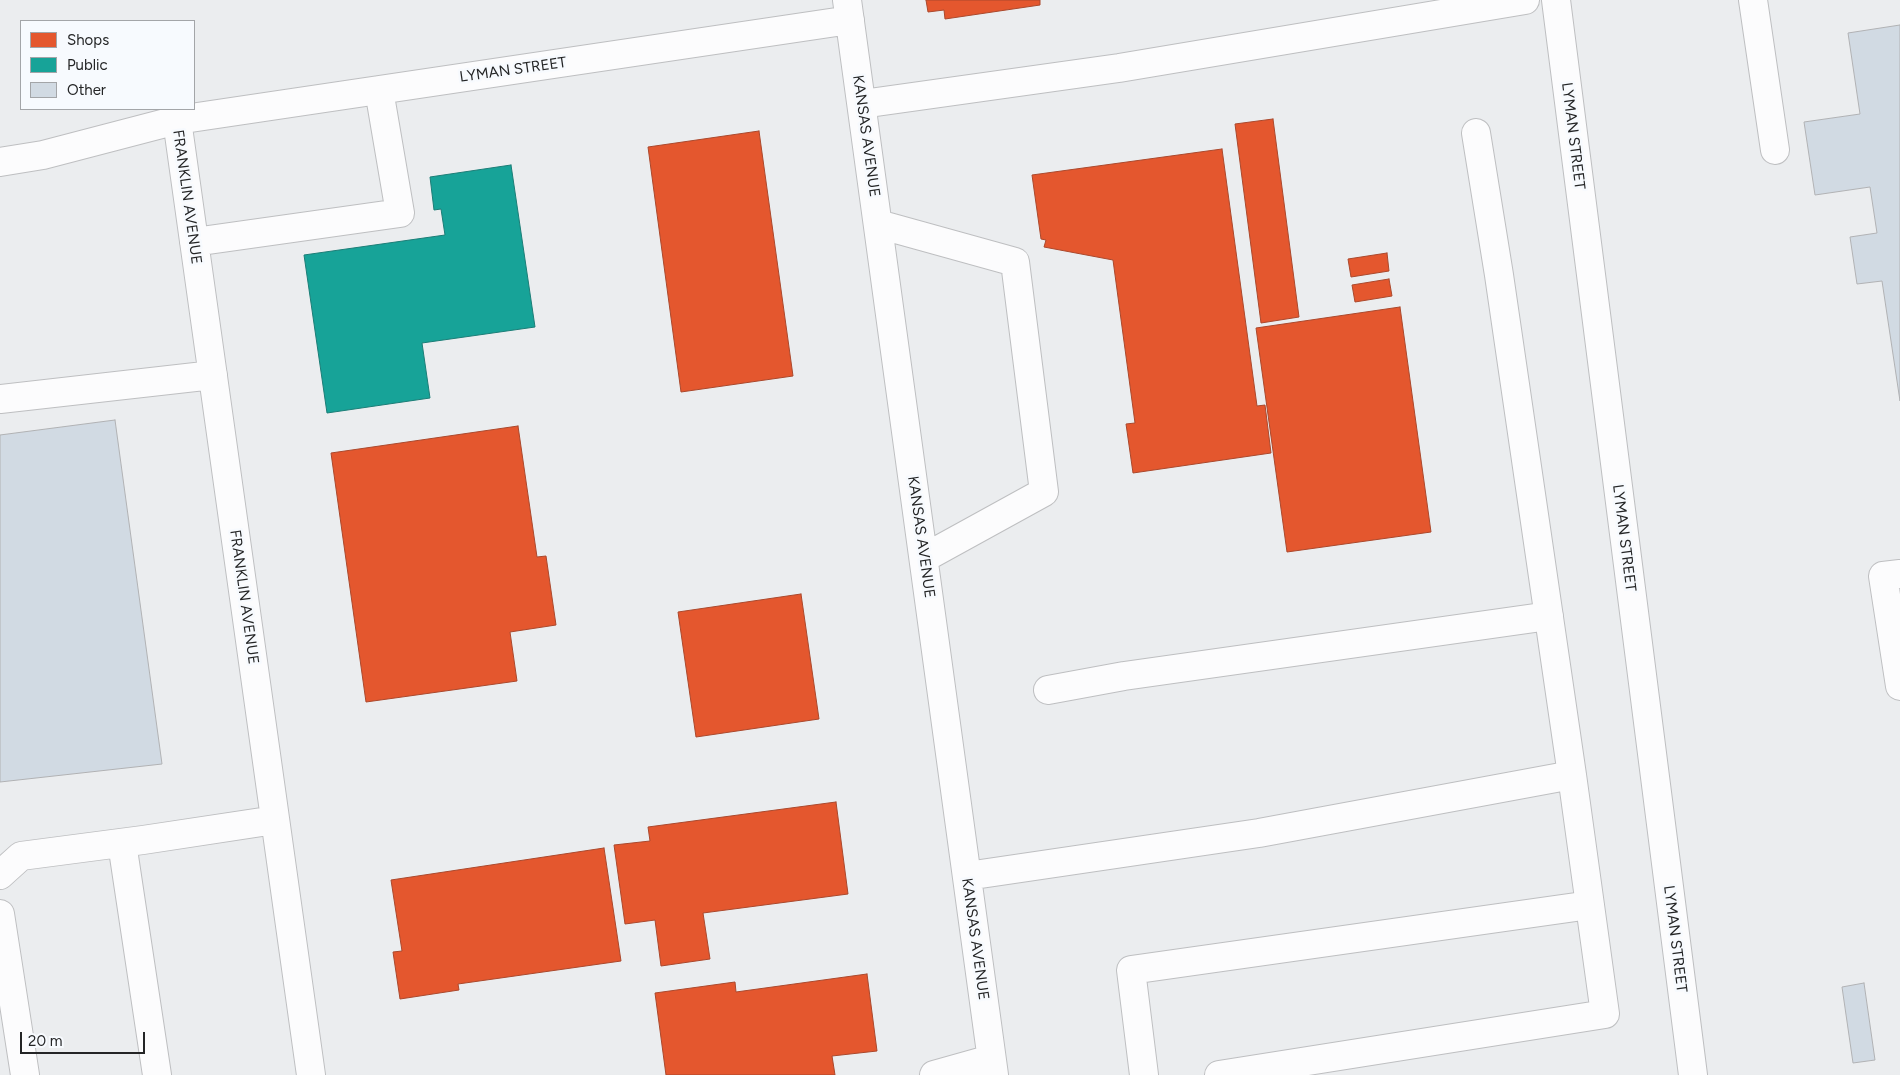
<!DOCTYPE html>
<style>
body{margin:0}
#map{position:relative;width:1900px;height:1075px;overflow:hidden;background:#ebedef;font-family:Figtree,sans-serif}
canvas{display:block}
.legend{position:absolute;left:20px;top:20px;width:175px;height:90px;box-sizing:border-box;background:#f7fafe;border:1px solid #a3a5a8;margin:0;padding:6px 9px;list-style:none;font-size:15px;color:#242526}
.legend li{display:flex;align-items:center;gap:10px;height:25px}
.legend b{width:25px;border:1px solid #a3a5a8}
.scale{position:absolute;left:20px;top:1032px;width:125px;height:22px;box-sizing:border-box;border:2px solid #242526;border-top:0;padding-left:6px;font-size:15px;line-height:18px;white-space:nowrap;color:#242526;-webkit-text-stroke:4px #f7fafe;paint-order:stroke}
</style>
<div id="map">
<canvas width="1900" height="1075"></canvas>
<ul class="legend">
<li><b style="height:14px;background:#e4572e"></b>Shops</li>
<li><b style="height:14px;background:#17a398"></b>Public</li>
<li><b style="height:14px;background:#d1dae3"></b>Other</li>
</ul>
<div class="scale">20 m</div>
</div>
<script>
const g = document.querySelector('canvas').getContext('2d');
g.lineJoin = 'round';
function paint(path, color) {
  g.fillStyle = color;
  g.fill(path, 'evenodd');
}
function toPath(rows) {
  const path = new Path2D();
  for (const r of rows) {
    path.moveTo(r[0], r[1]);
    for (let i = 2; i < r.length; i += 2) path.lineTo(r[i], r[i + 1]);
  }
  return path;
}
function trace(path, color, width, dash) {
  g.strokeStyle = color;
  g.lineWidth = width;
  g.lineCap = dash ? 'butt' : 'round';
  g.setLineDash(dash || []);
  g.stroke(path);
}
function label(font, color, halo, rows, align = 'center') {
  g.font = font + ' Figtree,sans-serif';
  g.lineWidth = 5;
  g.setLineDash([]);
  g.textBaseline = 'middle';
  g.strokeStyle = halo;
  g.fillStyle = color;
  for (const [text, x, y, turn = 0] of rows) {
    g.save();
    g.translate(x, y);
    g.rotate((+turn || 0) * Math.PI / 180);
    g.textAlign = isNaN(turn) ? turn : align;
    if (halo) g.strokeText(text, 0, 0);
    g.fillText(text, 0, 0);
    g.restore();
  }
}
const shops = toPath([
 [926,0,1040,0,1040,5,945,19,944,10,928,12,926,0],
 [1273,119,1299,317,1261,323,1235,124,1273,119],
 [759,131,793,376,681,392,648,147,759,131],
 [1222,149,1257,406,1265,405,1271,453,1133,473,1126,424,1135,423,1113,260,1044,247,1046,240,1041,239,1032,175,1222,149],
 [1387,253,1389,271,1351,277,1348,259,1387,253],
 [1389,279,1392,296,1355,302,1352,285,1389,279],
 [1400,307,1431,532,1287,552,1256,328,1400,307],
 [518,426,537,557,546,556,556,625,510,632,517,681,366,702,331,453,518,426],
 [801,594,819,719,696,737,678,612,801,594],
 [836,802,848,894,703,913,710,959,661,966,655,920,625,924,614,845,650,841,648,827,836,802],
 [604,848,621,961,458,984,459,990,400,999,393,952,402,951,391,880,604,848],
 [867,974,877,1051,832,1056,835,1075,666,1075,655,993,735,982,736,992,867,974]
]);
paint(shops, '#e4572e');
trace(shops, '#aa482c', 1);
const public = toPath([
 [511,165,535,327,422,343,430,398,327,413,304,255,445,235,441,209,434,210,430,177,511,165]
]);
paint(public, '#17a398');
trace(public, '#1b7d76', 1);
const building = toPath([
 [1900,25,1900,401,1882,281,1857,284,1850,237,1877,233,1870,187,1815,195,1804,122,1860,114,1848,33,1900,25],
 [115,420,162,764,0,782,0,435,115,420],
 [1864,983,1875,1060,1853,1063,1842,987,1864,983]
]);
paint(building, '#d1dae3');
trace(building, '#b1b2b4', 1);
const minor = toPath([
 [847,0,994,1075],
 [1556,0,1693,1075],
 [1753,0,1775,150],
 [862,104,1119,68,1525,0],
 [177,120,311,1075],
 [1476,133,1499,275,1572,775],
 [0,162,43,155,177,120,850,20],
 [878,224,1015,262,1044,492,924,558],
 [194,242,400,213,379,90],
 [0,399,213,375],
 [1900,574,1883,576,1900,686],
 [1048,690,1124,676,1549,616],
 [122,843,157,1075],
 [0,875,21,856,143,840,275,820],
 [967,876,1259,833,1572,775,1605,1014,1219,1075],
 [0,914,25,1075],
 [934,1075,991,1059],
 [1144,1075,1131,970,1590,905]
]);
trace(minor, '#bebfc1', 30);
trace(minor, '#fcfcfd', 28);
label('15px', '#242526', '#f7fafe', [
 ["LYMAN STREET",513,70,-8],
 ["KANSAS AVENUE",866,136,82],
 ["LYMAN STREET",1573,136,83],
 ["FRANKLIN AVENUE",187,197,82],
 ["KANSAS AVENUE",921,537,82],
 ["LYMAN STREET",1624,538,83],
 ["FRANKLIN AVENUE",244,597,82],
 ["KANSAS AVENUE",975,939,82],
 ["LYMAN STREET",1675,939,83]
]);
</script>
